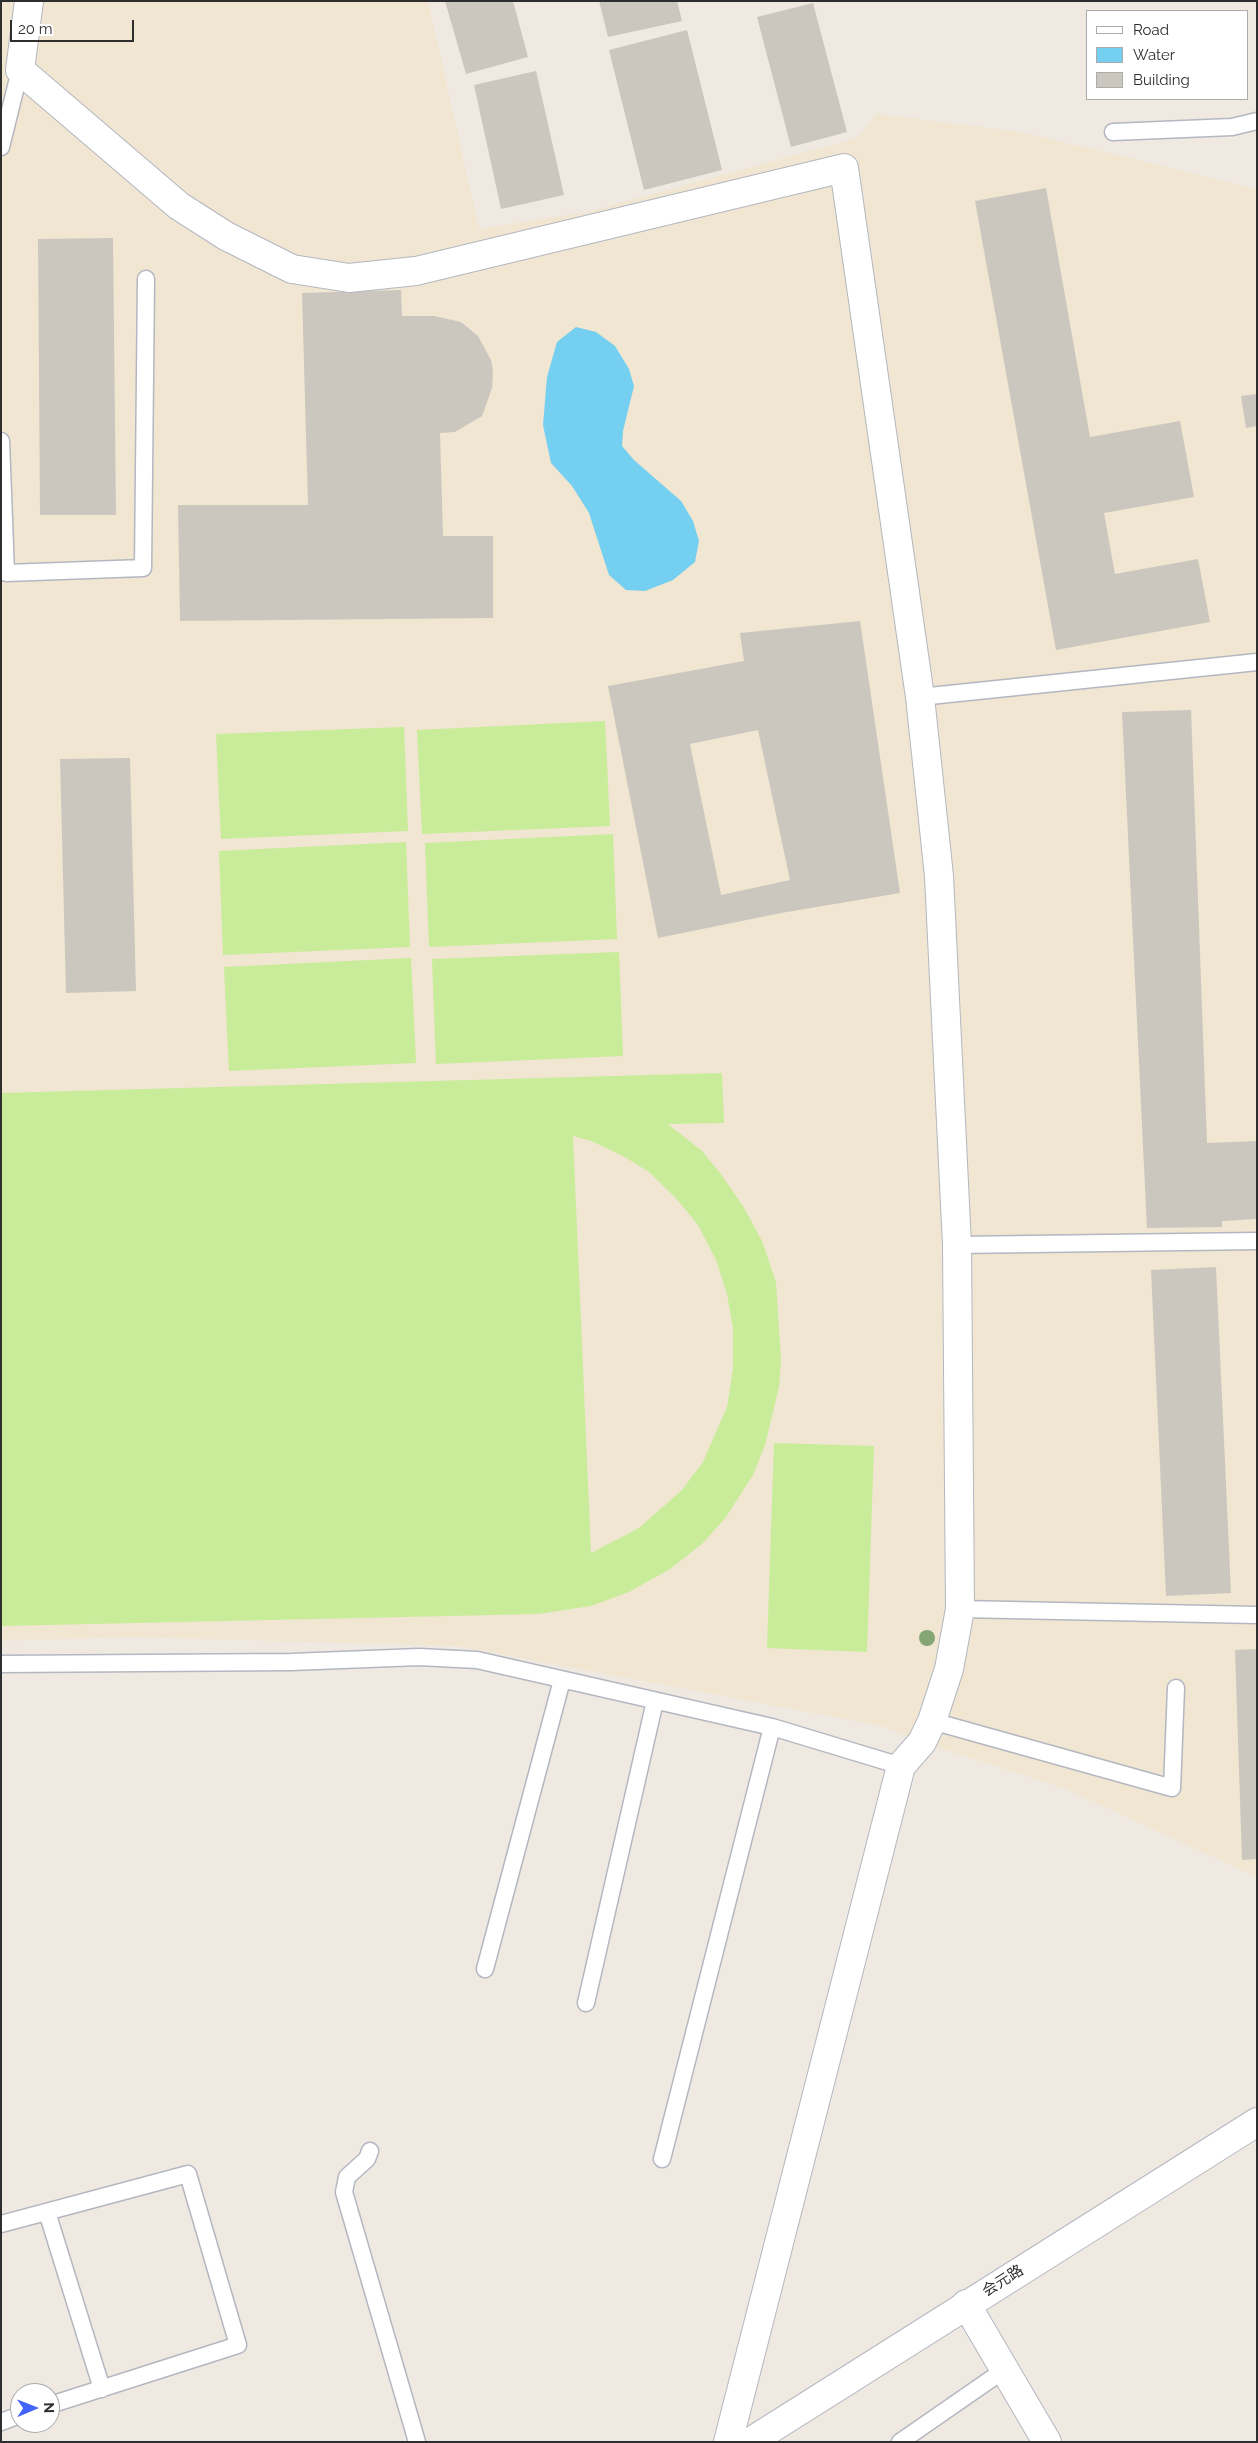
<!DOCTYPE html>
<meta charset="utf-8">
<style>
body{margin:0}
#map{position:relative;width:1258px;height:2443px;overflow:hidden;background:#efe9e1;font-family:Raleway,sans-serif}
canvas{display:block}
.frame{position:absolute;inset:0;border:2px solid #2e2e2e;pointer-events:none}
.legend{position:absolute;left:1086px;top:10px;width:162px;height:90px;box-sizing:border-box;background:#fff;border:1px solid #ababab;margin:0;padding:6px 9px;list-style:none;font-size:15px;color:#2e2e2e}
.legend li{display:flex;align-items:center;gap:10px;height:25px}
.legend b{width:25px;border:1px solid #ababab}
.north{position:absolute;left:10px;top:2383px;width:50px;height:50px;box-sizing:border-box;background:#fff;border:1px solid #ababab;border-radius:50%;rotate:89deg;font-size:14px;font-weight:700;line-height:20px;text-align:center;color:#2e2e2e}
.north::after{content:'';display:block;margin:auto;width:18px;height:22px;background:#4264fb;clip-path:polygon(50% 0,100% 100%,50% 72%,0 100%)}
.scale{position:absolute;left:10px;top:20px;width:124px;height:22px;box-sizing:border-box;border:2px solid #2e2e2e;border-top:0;padding-left:6px;font-size:15px;line-height:18px;white-space:nowrap;color:#2e2e2e;-webkit-text-stroke:4px #fff;paint-order:stroke}
</style>
<div id="map">
<canvas width="1258" height="2443"></canvas>
<div class="frame"></div>
<ul class="legend">
<li><b style="height:6px;background:#fff"></b>Road</li>
<li><b style="height:14px;background:#75cff0"></b>Water</li>
<li><b style="height:14px;background:#cbc7bf"></b>Building</li>
</ul>
<div class="north">N</div>
<div class="scale">20 m</div>
</div>
<script>
const g = document.querySelector('canvas').getContext('2d');
g.lineJoin = 'round';
function paint(path, color) {
  g.fillStyle = color;
  g.fill(path, 'evenodd');
}
function toPath(rows) {
  const path = new Path2D();
  for (const r of rows) {
    path.moveTo(r[0], r[1]);
    for (let i = 2; i < r.length; i += 2) path.lineTo(r[i], r[i + 1]);
  }
  return path;
}
function trace(path, color, width, dash) {
  g.strokeStyle = color;
  g.lineWidth = width;
  g.lineCap = dash ? 'butt' : 'round';
  g.setLineDash(dash || []);
  g.stroke(path);
}
function label(font, color, halo, rows, align = 'center') {
  g.font = font + ' Raleway,"Noto Sans SC",sans-serif';
  g.lineWidth = 4;
  g.setLineDash([]);
  g.textBaseline = 'middle';
  g.strokeStyle = halo;
  g.fillStyle = color;
  for (const [text, x, y, turn = 0] of rows) {
    g.save();
    g.translate(x, y);
    g.rotate((+turn || 0) * Math.PI / 180);
    g.textAlign = isNaN(turn) ? turn : align;
    if (halo) g.strokeText(text, 0, 0);
    g.fillText(text, 0, 0);
    g.restore();
  }
}
paint(toPath([
 [1,1,428,1,479,229,587,212,857,138,876,114,1021,132,1257,189,1257,1877,1066,1789,922,1742,882,1726,458,1646,131,1637,1,1641]
]), '#f0e6d1');
paint(toPath([
 [605,721,610,826,422,834,417,730],
 [404,727,408,831,221,839,216,734],
 [613,834,617,939,429,947,425,843],
 [406,842,410,947,223,955,219,851],
 [619,952,623,1056,436,1064,432,959],
 [411,958,416,1063,229,1071,224,967],
 [722,1073,724,1123,668,1124,702,1151,720,1173,743,1206,762,1241,776,1282,781,1359,779,1387,765,1445,753,1475,726,1517,703,1543,670,1569,629,1592,591,1606,538,1614,1,1626,1,1093],
 [573,1136,591,1141,623,1156,649,1172,676,1198,698,1225,716,1260,727,1294,733,1328,733,1369,727,1407,703,1462,682,1490,639,1528,591,1553],
 [774,1443,874,1446,867,1652,767,1648]
]), '#c9ec9a');
paint(toPath([
 [576,327,596,332,615,346,629,369,634,386,623,431,622,446,634,460,681,501,693,521,699,541,695,562,673,580,645,591,626,590,609,575,589,513,572,486,551,463,543,425,547,377,557,342]
]), '#75cff0');
paint(toPath([
 [445,1,513,1,528,57,466,74],
 [599,1,677,1,682,21,608,37],
 [813,3,847,132,791,147,757,17],
 [687,30,722,170,644,190,609,50],
 [536,71,564,195,501,209,474,85],
 [1046,188,1090,437,1180,421,1194,497,1104,513,1115,574,1198,559,1210,622,1056,650,975,201],
 [113,238,116,515,40,515,38,239],
 [401,290,402,316,434,316,461,322,478,336,491,360,493,371,492,388,482,416,455,432,440,433,443,536,493,536,493,618,180,621,178,505,308,505,302,293],
 [1257,394,1257,426,1246,428,1241,396],
 [860,621,900,893,781,913,658,938,608,686,744,661,740,633],
 [758,730,790,880,721,895,690,744],
 [1191,710,1207,1143,1257,1141,1257,1219,1222,1221,1222,1227,1147,1228,1122,712],
 [130,758,136,991,66,993,60,759],
 [1216,1267,1231,1593,1166,1596,1151,1270],
 [1257,1649,1257,1859,1242,1860,1235,1650]
]), '#cbc7bf');
const lane = toPath([
 [1113,132,1232,127,1257,121],
 [1,147,20,70],
 [1,441,6,573,143,568,146,279],
 [920,697,1257,662],
 [957,1245,1257,1241],
 [960,1609,1257,1615],
 [1,1664,291,1662,419,1657,477,1660,772,1727,901,1766],
 [932,1721,1172,1788,1176,1688],
 [485,1969,562,1680],
 [586,2003,655,1701],
 [370,2151,367,2159,347,2177,344,2192,417,2442],
 [662,2159,772,1727],
 [47,2212,102,2389],
 [1,2224,188,2174,238,2345,50,2405],
 [1,2422,20,2415],
 [900,2442,1004,2370]
]);
const street = toPath([
 [29,1,20,70,179,206,226,236,292,269,349,278,416,271,844,168,920,697,939,876,957,1245,960,1609,949,1669,932,1721,922,1742,901,1766,728,2442],
 [966,2304,1047,2442]
]);
const secondary = toPath([
 [750,2442,1257,2122]
]);
trace(lane, '#b4b7c1', 19);
trace(street, '#b4b7c1', 30);
trace(secondary, '#b4b7c1', 30);
trace(lane, '#fff', 16);
trace(street, '#fff', 28);
trace(secondary, '#fff', 28);
g.fillStyle = '#84a574';
for (const [x, y] of [
 [927,1638]
]) {
  g.beginPath();
  g.arc(x, y, 8, 0, 2 * Math.PI);
  g.fill();
}
label('15px', '#2e2e2e', '#fff', [
 ["会元路",1003,2281,-32]
]);
</script>
